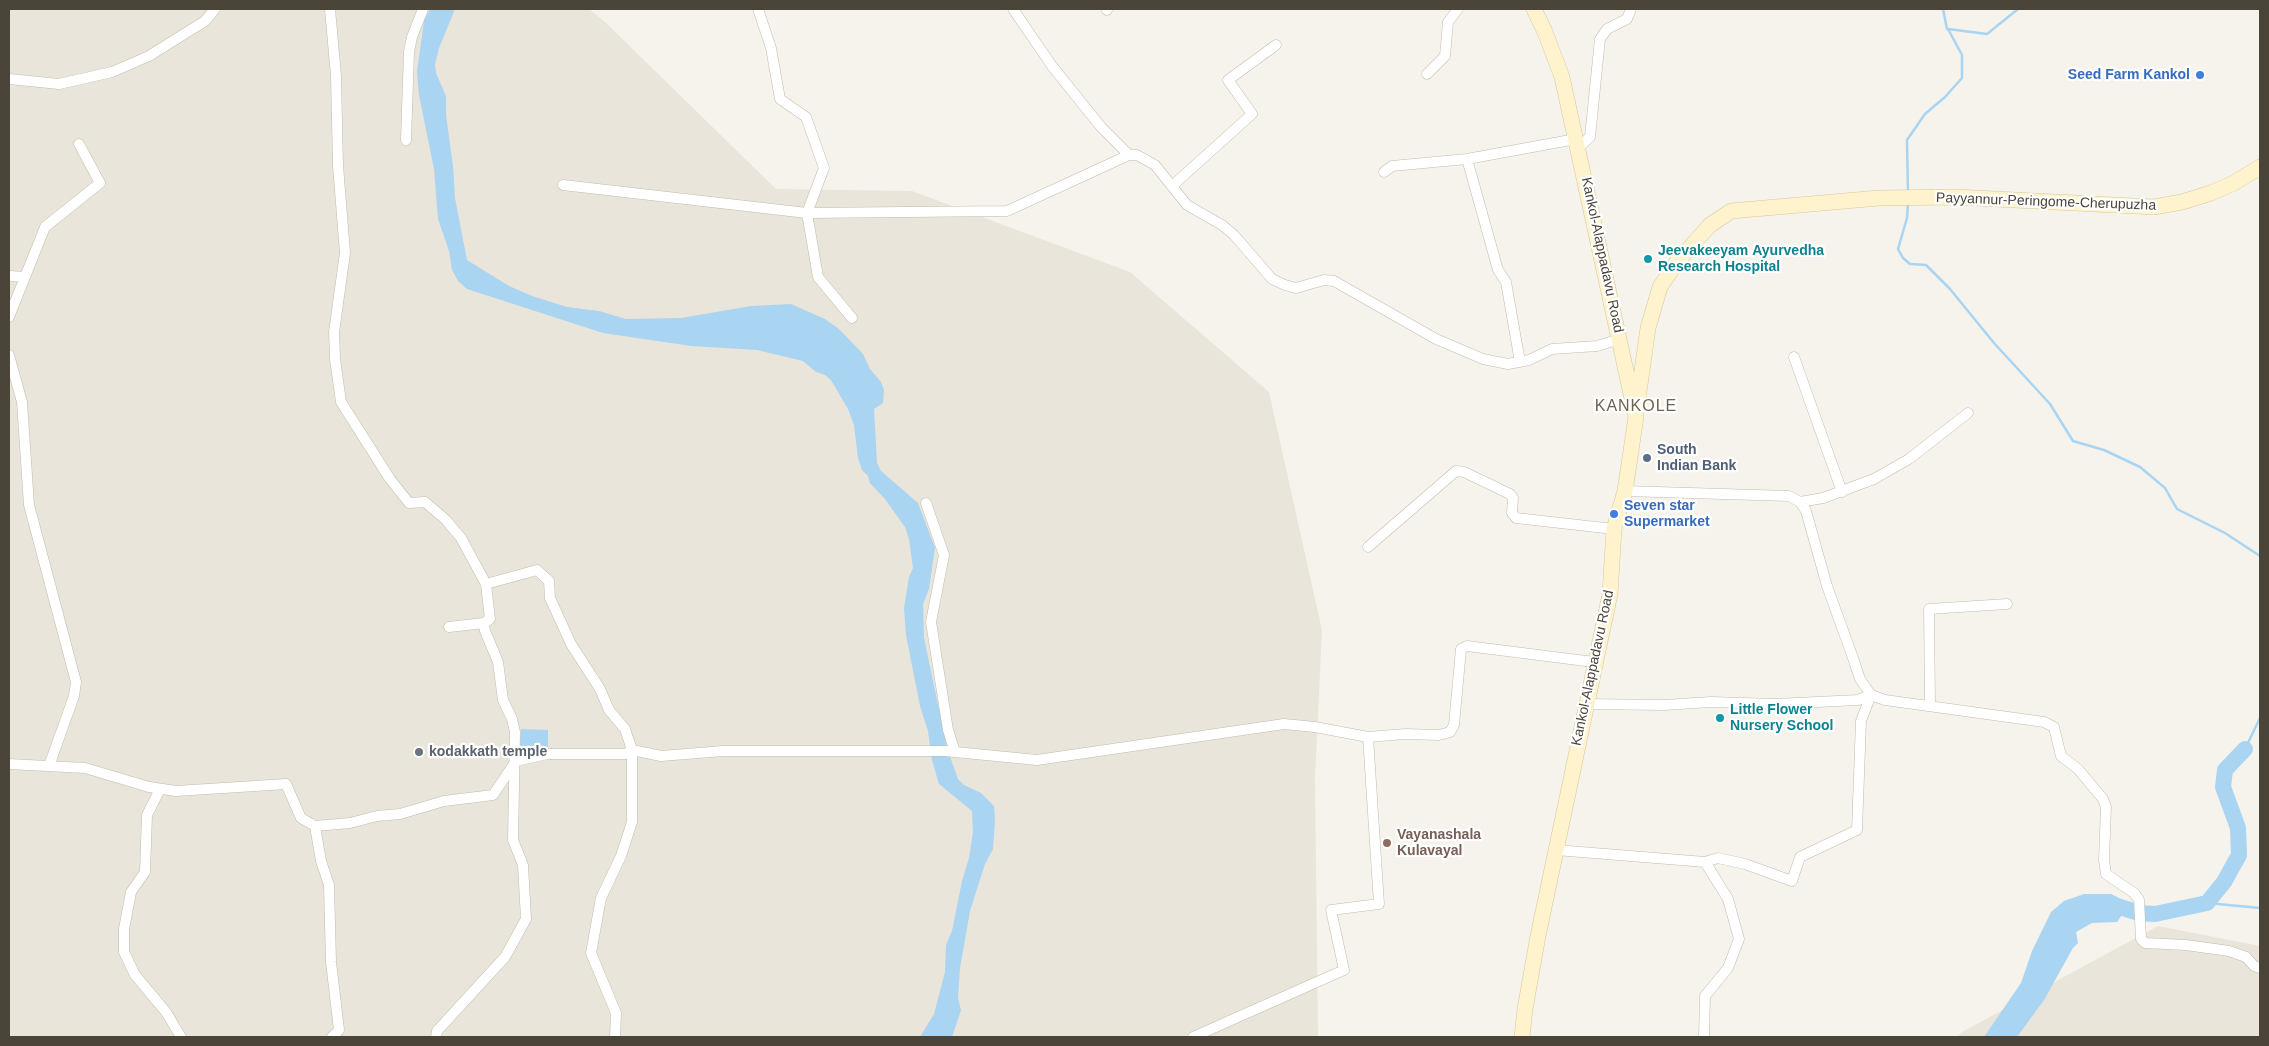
<!DOCTYPE html>
<style>
body{margin:0}
#map{position:relative;width:2269px;height:1046px;overflow:hidden;background:#f6f3ec;font-family:Helvetica,sans-serif}
canvas{display:block}
.frame{position:absolute;inset:0;border:10px solid #4b4439;pointer-events:none}
</style>
<div id="map">
<canvas width="2269" height="1046"></canvas>
<div class="frame"></div>
</div>
<script>
const g = document.querySelector('canvas').getContext('2d');
g.lineJoin = 'round';
function paint(path, color) {
  g.fillStyle = color;
  g.fill(path, 'evenodd');
}
function toPath(rows) {
  const path = new Path2D();
  for (const r of rows) {
    path.moveTo(r[0], r[1]);
    for (let i = 2; i < r.length; i += 2) path.lineTo(r[i], r[i + 1]);
  }
  return path;
}
function trace(path, color, width, dash) {
  g.strokeStyle = color;
  g.lineWidth = width;
  g.lineCap = dash ? 'butt' : 'round';
  g.setLineDash(dash || []);
  g.stroke(path);
}
function label(font, color, halo, rows, align = 'center') {
  g.font = font + ' Helvetica,sans-serif';
  g.lineWidth = 4.5;
  g.setLineDash([]);
  g.textBaseline = 'middle';
  g.strokeStyle = halo;
  g.fillStyle = color;
  for (const [text, x, y, turn = 0] of rows) {
    g.save();
    g.translate(x, y);
    g.rotate((+turn || 0) * Math.PI / 180);
    g.textAlign = isNaN(turn) ? turn : align;
    if (halo) g.strokeText(text, 0, 0);
    g.fillText(text, 0, 0);
    g.restore();
  }
}
paint(toPath([
 [9,9,589,9,605,22,776,189,912,191,1130,272,1269,392,1322,630,1315,778,1318,1037,9,1037],
 [2158,926,2260,946,2260,1037,1957,1037,1962,1032]
]), '#eae5da');
paint(toPath([
 [430,9,455,9,439,48,435,65,436,73,446,96,446,115,453,166,455,198,467,260,509,286,532,296,567,307,599,311,626,319,681,318,751,306,791,304,825,319,839,329,863,354,870,369,881,382,884,390,883,403,874,409,877,463,881,471,918,503,935,548,929,589,923,604,924,638,947,748,958,779,964,785,981,793,994,806,995,819,993,849,985,864,970,911,960,968,958,998,961,1010,952,1037,920,1037,934,1014,945,972,946,945,952,931,962,881,969,858,973,832,972,811,939,784,932,760,928,731,920,706,906,635,904,608,909,577,913,568,909,539,905,527,885,499,870,483,868,476,862,470,858,458,854,425,848,409,831,380,825,375,816,372,803,361,757,350,691,346,603,333,467,289,458,281,452,270,449,251,438,219,434,169,419,95,417,72,424,21],
 [521,729,548,730,548,747,520,747],
 [2084,894,2111,894,2123,900,2125,903,2122,915,2117,922,2092,923,2076,932,2078,943,2073,948,2044,1000,2017,1037,1984,1037,2021,983,2032,951,2051,912,2064,901]
]), '#a9d4f2');
trace(toPath([
 [1943,9,1947,29],
 [1948,29,1987,34,2018,9],
 [1908,192,1907,140,1925,114,1945,97,1962,78,1962,55,1948,29],
 [1908,203,1907,218,1898,249,1903,258,1910,264,1926,265,1950,289,1994,343,2050,404,2073,441,2104,450,2140,467,2165,488,2177,509,2225,533,2260,556],
 [2245,749,2260,718],
 [2207,903,2260,908]
]), '#a9d4f2', 2.5);
trace(toPath([
 [2104,902,2139,913,2155,914,2207,903,2224,882,2239,855,2238,828,2223,787,2225,770,2245,749]
]), '#a9d4f2', 16);
const minor = toPath([
 [758,9,771,48,780,99,806,117,824,168,807,213,818,277,852,318],
 [1013,9,1052,66,1101,127,1129,155,1137,155,1155,165,1187,205,1222,225,1234,235,1272,279,1285,285,1296,288,1324,280,1334,281,1436,339,1483,359,1508,364,1529,360,1552,349,1597,346,1620,339],
 [1106,9,1107,10],
 [1427,74,1445,56,1448,22,1458,9],
 [9,79,59,84,112,72,149,56,205,21,215,9],
 [406,140,409,52,412,37,423,9],
 [1578,148,1590,137,1600,39,1607,29,1627,19,1631,9],
 [1384,172,1392,166,1467,159],
 [563,185,807,213,1007,211,1129,155],
 [1172,186,1252,114,1228,80,1276,45],
 [9,276,25,277],
 [9,317,45,227,100,183,79,144],
 [9,355,22,402,29,505,76,682,74,696,49,766],
 [1794,357,1842,492],
 [1520,362,1506,282,1498,270,1467,159,1576,139],
 [1625,491,1789,496,1800,502,1806,511,1827,586,1853,658,1860,679,1871,695,1885,700,2044,722,2054,727,2061,756,2078,769,2103,799,2106,807,2104,860,2106,874,2134,893,2139,900,2141,939,2145,943,2186,945,2229,951,2246,957,2254,966,2260,968],
 [1800,502,1823,498,1874,479,1909,459,1968,413],
 [926,503,944,555,931,622,948,730,955,752],
 [1368,547,1456,471,1464,472,1510,494,1513,498,1512,513,1516,518,1614,529],
 [449,627,484,623,490,619,486,584],
 [1585,704,1664,705,1711,702,1776,704,1858,700,1871,695],
 [1930,706,1929,609,2007,604],
 [9,764,85,768,149,787,176,791,286,784,301,818,315,826,350,823,377,816,400,814,444,801,493,795,516,761,547,754,625,754,632,750,625,729,609,710,600,689,571,644,550,598,549,581,537,570,486,584,461,538,446,520,425,502,409,503,390,479,341,402,335,359,334,332,345,253,338,166,336,76,330,9],
 [160,789,147,815,145,872,131,892,124,929,124,952,135,975,166,1012,181,1037],
 [315,826,321,861,329,885,331,962,339,1030,332,1037],
 [1556,850,1705,862,1728,899,1739,939,1728,968,1705,996,1704,1037],
 [1705,862,1718,858,1745,864,1792,881,1800,857,1857,830,1861,721,1871,695],
 [436,1037,437,1031,505,957,526,919,523,865,513,840,515,732,512,719,503,700,498,662,485,631,484,623],
 [615,1037,616,1013,591,953,601,898,621,856,632,822,632,750,661,756,723,751,945,751,1037,760,1284,724,1315,727,1368,737,1405,734,1439,735,1450,732,1454,725,1461,649,1467,646,1594,662],
 [1193,1037,1344,970,1331,910,1379,904,1368,737]
]);
const secondary = toPath([
 [1637,406,1648,328,1660,287,1677,262,1710,225,1731,211,1879,198,1955,197,2154,207,2182,202,2211,193,2234,183,2260,167],
 [1522,1037,1525,1009,1538,936,1610,594,1614,529,1625,491,1636,417,1562,77,1545,32,1534,9]
]);
trace(minor, '#c2bbae', 11);
trace(secondary, '#d6c79b', 16);
trace(minor, '#fff', 10);
trace(secondary, '#fff3cd', 15);
for (const [x, y, r, color] of [
 [2200,75,5,"#3f7fe0"],
 [1648,259,5,"#0f9aa8"],
 [1647,458,5,"#5c6f8a"],
 [1614,514,5,"#3f7fe0"],
 [1720,718,5,"#0f9aa8"],
 [419,752,5,"#6b7280"],
 [1387,843,5,"#8d6e63"]
]) {
  const dot = new Path2D();
  dot.arc(x, y, r, 0, 2 * Math.PI);
  g.fillStyle = color;
  g.fill(dot);
  trace(dot, '#fff', 2);
}
label('bold 14px', '#366cbe', '#fff', [
 ["Seed Farm Kankol",2190,75],
 ["Seven star",1624,506,"left"],
 ["Supermarket",1624,522,"left"]
], 'right');
label('14px', '#4b4439', '#fff', [
 ["Payyannur-Peringome-Cherupuzha",2046,202,2],
 ["Kankol-Alappadavu Road",1602,255,78],
 ["Kankol-Alappadavu Road",1593,668,-78]
]);
label('bold 14px', '#0d838f', '#fff', [
 ["Jeevakeeyam Ayurvedha",1658,251],
 ["Research Hospital",1658,267],
 ["Little Flower",1730,710],
 ["Nursery School",1730,726]
], 'left');
label('bold 14px', '#4e5e75', '#fff', [
 ["South",1657,450],
 ["Indian Bank",1657,466]
], 'left');
label('bold 14px', '#5b616d', '#fff', [
 ["kodakkath temple",429,752]
], 'left');
label('bold 14px', '#785e54', '#fff', [
 ["Vayanashala",1397,835],
 ["Kulavayal",1397,851]
], 'left');
g.letterSpacing = '1px';
label('16px', '#6e6250', '#fff', [
 ["KANKOLE",1636,407]
]);
g.letterSpacing = '0px';
</script>
